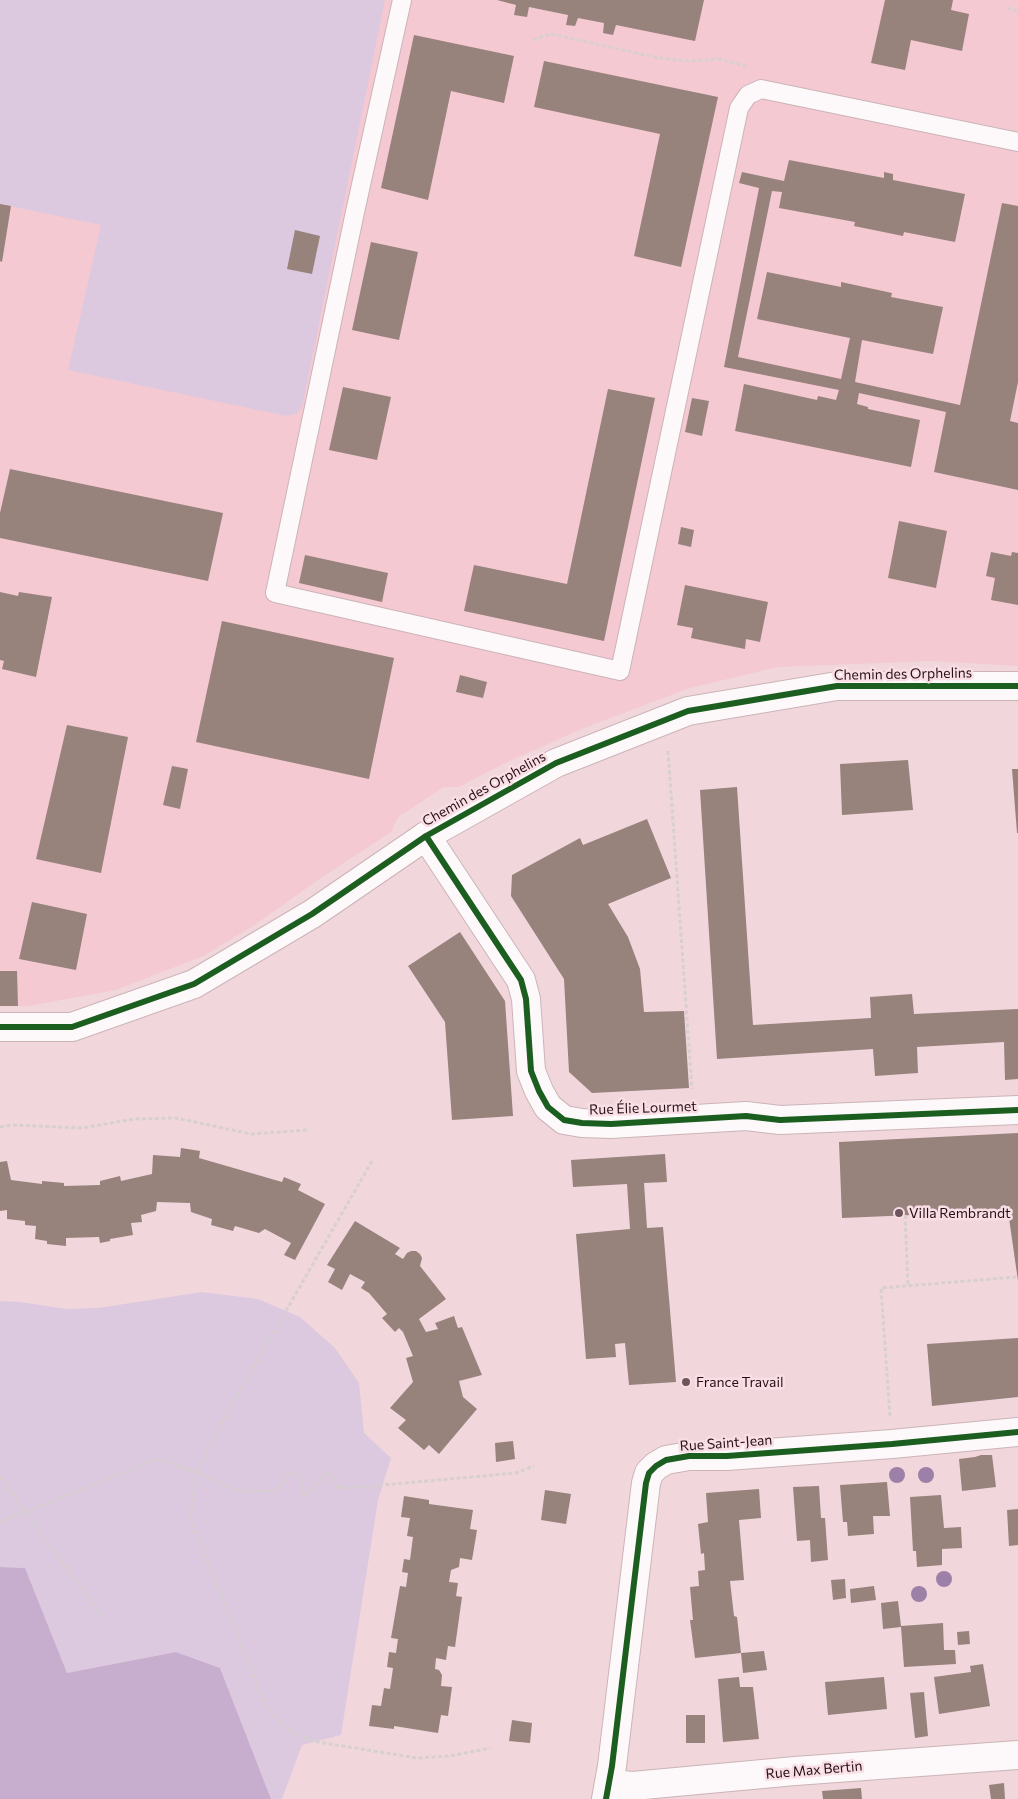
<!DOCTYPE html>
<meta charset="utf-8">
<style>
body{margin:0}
canvas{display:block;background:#f1d6db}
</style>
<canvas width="1018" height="1799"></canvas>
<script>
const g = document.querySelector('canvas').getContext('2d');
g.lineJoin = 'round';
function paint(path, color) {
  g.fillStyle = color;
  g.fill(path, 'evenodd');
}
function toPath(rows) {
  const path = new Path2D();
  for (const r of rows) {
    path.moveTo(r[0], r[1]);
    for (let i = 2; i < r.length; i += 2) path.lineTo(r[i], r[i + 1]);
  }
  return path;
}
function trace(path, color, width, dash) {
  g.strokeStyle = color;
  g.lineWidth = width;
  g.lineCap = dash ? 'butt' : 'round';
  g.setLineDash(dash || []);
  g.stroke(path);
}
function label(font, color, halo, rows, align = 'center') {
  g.font = font + ' Commissioner,sans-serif';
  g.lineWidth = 5;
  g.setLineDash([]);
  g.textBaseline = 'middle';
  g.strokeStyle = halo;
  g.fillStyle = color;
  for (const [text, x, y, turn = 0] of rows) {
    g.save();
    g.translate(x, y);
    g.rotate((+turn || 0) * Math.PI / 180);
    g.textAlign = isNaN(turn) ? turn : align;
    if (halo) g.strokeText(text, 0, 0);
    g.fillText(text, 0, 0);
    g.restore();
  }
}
paint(toPath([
 [0,0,1018,0,1018,666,932,661,778,667,690,688,584,728,503,764,459,787,444,787,398,817,391,832,318,880,253,926,203,956,116,990,28,1006,0,1006]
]), '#f4c9d2');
paint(toPath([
 [0,0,385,0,302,407,296,414,286,416,68,370,101,225,0,204],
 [202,1292,258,1299,300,1317,335,1348,359,1383,364,1433,391,1458,378,1500,341,1735,302,1745,282,1799,271,1799,220,1668,176,1652,67,1673,25,1568,0,1567,0,1301,20,1302,66,1309,98,1308]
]), '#ddc9df');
paint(toPath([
 [0,1567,25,1568,67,1673,176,1652,220,1668,271,1799,0,1799]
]), '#c7adce');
paint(toPath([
 [497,0,704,0,695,41,616,25,613,35,603,33,604,23,578,18,575,26,566,25,568,15,529,7,527,17,514,15,516,5],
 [885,0,953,0,951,10,969,14,962,51,911,40,905,70,871,63],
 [414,35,514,56,504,103,451,91,428,200,381,188],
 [544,61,718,97,681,267,634,256,660,134,534,107],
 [789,160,884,178,884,172,893,174,893,180,965,194,955,242,904,232,903,236,854,226,855,222,779,208,782,192,772,191,738,357,841,379,850,338,757,319,767,272,841,287,841,282,892,293,891,297,943,307,933,354,862,340,855,382,960,405,1002,203,1018,206,1018,382,1010,421,1018,423,1018,490,934,472,946,412,859,393,857,404,868,407,868,409,920,420,911,467,735,431,744,384,817,400,818,396,836,400,839,390,724,367,759,188,739,183,742,172,784,181],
 [0,204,11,206,2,262,0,261],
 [295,230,320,236,312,274,287,269],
 [371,242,418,252,399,340,352,330],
 [343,387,391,397,377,460,329,450],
 [608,389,655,398,604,641,464,611,474,565,567,584],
 [692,398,709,401,702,436,685,432],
 [10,469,223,513,208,581,0,538,0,513],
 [899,521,947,531,936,588,888,578],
 [681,527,694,530,691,547,678,544],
 [991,552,1011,556,1012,552,1018,553,1018,605,991,600,995,578,986,576],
 [305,555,388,573,382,602,299,583],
 [685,585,768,602,760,642,746,639,745,649,691,638,693,628,677,625],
 [0,592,18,596,19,592,52,597,36,677,2,669,4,661,0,660],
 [222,621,394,658,369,779,196,742],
 [460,675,487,682,483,698,456,692],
 [67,725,128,737,101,873,36,859],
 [908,760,913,810,842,815,840,764],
 [172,766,188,769,180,809,163,805],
 [1012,769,1018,769,1018,833,1017,833],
 [737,787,753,1025,871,1018,870,997,912,994,914,1014,1018,1009,1018,1079,1005,1080,1004,1042,917,1047,918,1073,875,1076,873,1049,717,1059,700,790],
 [647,819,671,878,608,904,628,937,640,969,644,1012,684,1011,689,1088,592,1093,569,1072,564,979,511,896,512,875,580,838,583,845],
 [32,902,87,914,76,970,19,959],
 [460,932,505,1001,513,1116,452,1120,445,1022,408,966],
 [0,971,17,971,18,1006,0,1006],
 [1018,1133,1018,1281,1008,1211,842,1218,839,1142],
 [181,1148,200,1151,199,1158,282,1182,284,1177,301,1184,298,1190,325,1204,295,1260,284,1255,291,1243,265,1229,259,1233,235,1226,233,1231,211,1225,212,1219,191,1212,190,1203,157,1202,156,1211,141,1215,142,1222,131,1223,133,1235,110,1239,110,1241,100,1243,99,1237,66,1238,66,1246,47,1244,47,1241,35,1239,36,1226,25,1225,25,1221,7,1219,7,1210,0,1211,0,1162,7,1161,11,1180,42,1184,42,1181,64,1183,64,1186,100,1185,100,1181,120,1176,121,1181,152,1174,153,1155,180,1157],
 [665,1154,667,1182,644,1183,647,1228,663,1227,676,1382,629,1385,625,1343,615,1344,616,1357,586,1359,576,1234,630,1229,627,1184,573,1187,571,1160],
 [355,1221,400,1248,395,1254,403,1259,407,1253,411,1251,416,1251,420,1254,422,1258,420,1266,446,1299,419,1319,426,1332,438,1329,435,1323,454,1316,458,1328,462,1327,482,1375,459,1381,463,1397,477,1409,439,1454,429,1445,424,1450,398,1428,406,1420,390,1408,413,1382,406,1358,413,1356,403,1332,399,1328,395,1332,382,1318,387,1314,369,1293,361,1288,365,1282,350,1274,342,1290,328,1282,335,1269,327,1265],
 [1018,1338,1018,1397,932,1406,927,1344],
 [513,1441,515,1459,496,1462,495,1443],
 [981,1455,992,1455,996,1487,962,1491,959,1459,975,1457],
 [887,1482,890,1516,873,1516,874,1534,848,1536,847,1522,843,1522,840,1485],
 [819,1486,821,1518,825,1518,828,1560,811,1562,810,1540,797,1541,793,1487],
 [759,1489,761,1518,739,1520,744,1580,730,1581,734,1616,737,1617,741,1653,764,1651,767,1670,743,1673,741,1653,695,1658,690,1620,693,1620,690,1587,699,1586,698,1571,705,1570,704,1553,701,1554,698,1524,708,1522,706,1493],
 [545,1490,571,1494,566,1524,541,1520],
 [941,1495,944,1528,961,1527,962,1548,942,1549,942,1565,917,1567,916,1551,913,1551,910,1497],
 [404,1496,429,1500,429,1504,473,1510,470,1529,477,1530,472,1560,460,1558,459,1567,451,1570,449,1582,458,1583,456,1596,462,1597,455,1647,448,1646,446,1660,436,1658,435,1669,439,1670,442,1675,441,1686,452,1687,448,1716,441,1715,438,1733,394,1726,394,1729,369,1726,372,1705,381,1706,384,1688,390,1689,393,1668,387,1667,389,1652,396,1653,398,1639,391,1638,400,1586,406,1587,408,1573,402,1572,404,1559,410,1560,413,1537,407,1536,410,1518,401,1517],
 [1018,1509,1018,1545,1009,1546,1007,1510],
 [845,1579,846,1598,833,1600,831,1580],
 [874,1586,876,1600,851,1603,850,1589],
 [898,1601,901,1626,943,1623,944,1650,955,1650,956,1664,904,1667,901,1627,883,1629,881,1603],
 [969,1631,970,1644,958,1645,957,1632],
 [983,1664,990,1706,939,1714,934,1677,971,1672,970,1666],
 [739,1677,740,1687,753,1687,759,1739,723,1742,718,1679],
 [884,1677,887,1709,828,1715,825,1682],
 [924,1692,928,1736,915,1738,910,1693],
 [686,1715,705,1715,705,1743,686,1743],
 [512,1720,532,1723,530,1743,509,1741],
 [1004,1783,1005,1799,991,1799,989,1785],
 [861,1788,862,1799,823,1799,822,1791]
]), '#97827c');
const service = toPath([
 [402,0,355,212,275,593,620,671,739,108,748,95,761,89,1018,142]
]);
const minor = toPath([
 [426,836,521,980,526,999,531,1071,539,1091,548,1107,564,1120,582,1123,611,1124,746,1116,780,1120,1018,1110],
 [610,1784,633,1786,795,1771,1018,1755],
 [606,1799,612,1766,646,1483,649,1473,656,1466,666,1460,689,1456,727,1456,892,1444,1018,1432]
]);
const tertiary = toPath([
 [0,1027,72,1027,194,984,312,914,426,836,556,763,688,711,837,686,1018,686]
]);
trace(service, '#cbb4b8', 20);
trace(minor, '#cbb4b8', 30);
trace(tertiary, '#cbb4b8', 30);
trace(toPath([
 [1007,8,1018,11],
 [533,40,551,34,659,58,689,61,720,59,748,67],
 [668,751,692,1089],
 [0,1127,13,1125,82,1128,134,1119,176,1118,251,1134,307,1130],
 [372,1161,217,1431,197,1472,190,1519,268,1711,290,1731,312,1741,417,1758,450,1756,490,1748],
 [905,1215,908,1286],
 [890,1416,881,1288,1016,1277],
 [0,1477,104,1619],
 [0,1522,157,1459,197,1472,238,1491,277,1491,290,1472,299,1476,304,1495,312,1492,324,1473,331,1475,338,1488,349,1488,516,1473,534,1466]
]), '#d8cfd1', 3, [4, 2.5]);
trace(service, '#fdf9fa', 18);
trace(minor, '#fdf9fa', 28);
trace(tertiary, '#fdf9fa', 28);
trace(toPath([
 [426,836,521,980,526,999,531,1071,539,1091,548,1107,564,1120,582,1123,611,1124,746,1116,780,1120,1018,1110],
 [0,1027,72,1027,194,984,312,914,426,836,556,763,688,711,837,686,1018,686],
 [606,1799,612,1766,646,1483,649,1473,656,1466,666,1460,689,1456,727,1456,892,1444,1018,1432]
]), '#1b5e20', 6);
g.fillStyle = '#9d80a7';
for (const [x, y] of [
 [897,1475],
 [926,1475],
 [944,1579],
 [919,1594]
]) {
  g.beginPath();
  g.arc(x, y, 8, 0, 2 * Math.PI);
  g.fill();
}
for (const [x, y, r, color] of [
 [899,1213,5,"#6d555b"],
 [686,1382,5,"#6d555b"]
]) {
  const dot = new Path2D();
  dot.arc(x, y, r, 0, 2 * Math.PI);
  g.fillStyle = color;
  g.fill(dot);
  trace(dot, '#f9dfe5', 2);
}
label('14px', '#261016', '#f9dfe5', [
 ["Chemin des Orphelins",903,674,-1],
 ["Chemin des Orphelins",484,789,-29],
 ["Rue Élie Lourmet",643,1108,-2],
 ["Rue Saint-Jean",726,1443,-4],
 ["Rue Max Bertin",814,1770,-5]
]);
label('14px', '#261016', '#f9dfe5', [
 ["Villa Rembrandt",909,1213],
 ["France Travail",696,1382]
], 'left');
</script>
